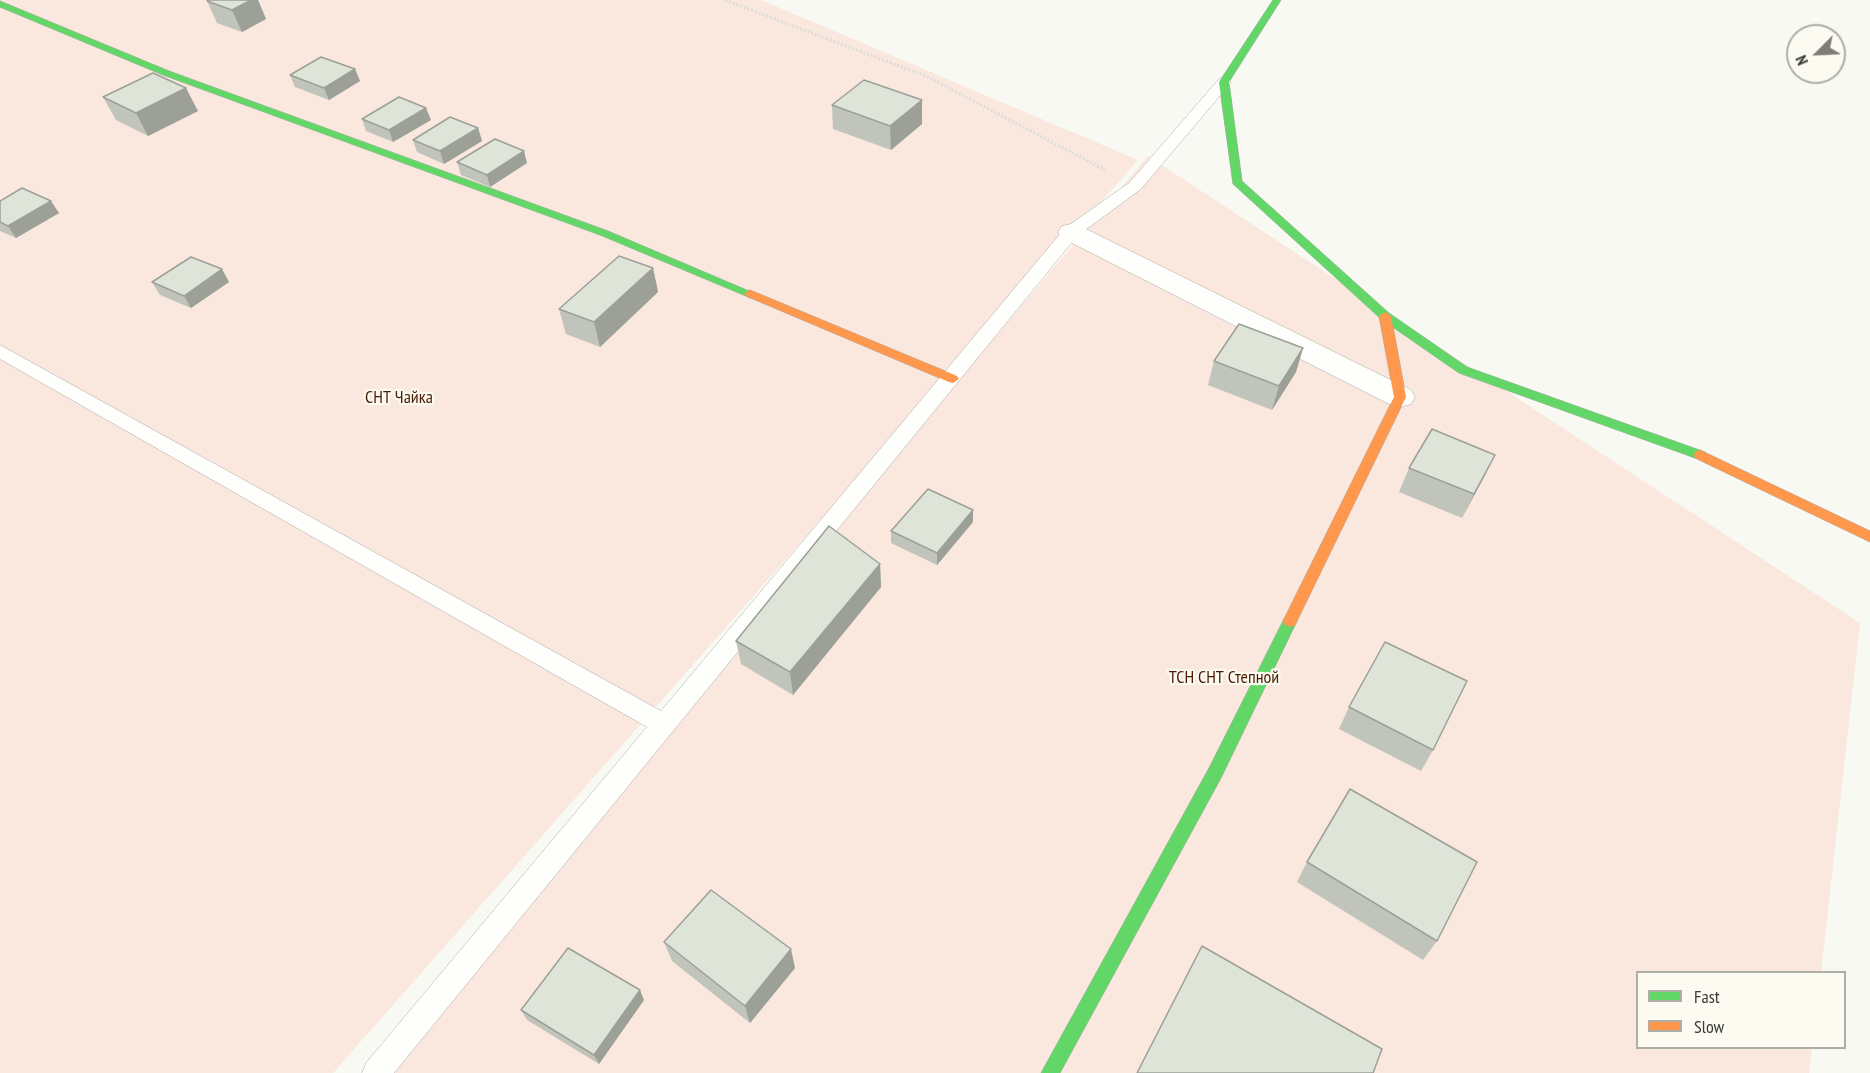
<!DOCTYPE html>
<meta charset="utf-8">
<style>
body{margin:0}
#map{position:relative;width:1870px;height:1073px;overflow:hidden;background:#f9f9f4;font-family:"PT Sans Narrow",sans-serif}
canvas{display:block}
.legend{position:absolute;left:1636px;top:971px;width:210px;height:78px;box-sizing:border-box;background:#fcfbf1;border:2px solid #afaea6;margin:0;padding:8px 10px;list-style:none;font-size:18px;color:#3b3a36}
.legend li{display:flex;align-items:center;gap:12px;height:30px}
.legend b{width:30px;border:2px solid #afaea6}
.north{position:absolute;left:1786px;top:24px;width:60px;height:60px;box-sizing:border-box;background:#fcfbf1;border:2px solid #afaea6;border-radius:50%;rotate:246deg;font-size:16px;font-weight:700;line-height:24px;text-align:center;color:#3b3a36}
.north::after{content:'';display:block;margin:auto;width:21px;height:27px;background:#7e7d78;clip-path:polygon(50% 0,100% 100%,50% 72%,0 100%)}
</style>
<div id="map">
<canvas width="1870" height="1073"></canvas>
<ul class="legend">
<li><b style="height:8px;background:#63d668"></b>Fast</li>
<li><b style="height:8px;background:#ff974d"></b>Slow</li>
</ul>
<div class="north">N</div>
</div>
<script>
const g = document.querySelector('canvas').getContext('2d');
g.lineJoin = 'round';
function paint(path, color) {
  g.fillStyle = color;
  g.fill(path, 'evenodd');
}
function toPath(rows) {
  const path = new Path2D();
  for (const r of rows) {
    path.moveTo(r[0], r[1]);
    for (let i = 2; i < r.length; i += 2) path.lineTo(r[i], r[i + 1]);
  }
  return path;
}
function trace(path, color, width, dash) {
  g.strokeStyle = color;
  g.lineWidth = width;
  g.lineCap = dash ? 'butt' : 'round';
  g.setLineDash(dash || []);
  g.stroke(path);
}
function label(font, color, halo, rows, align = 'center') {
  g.font = font + ' "PT Sans Narrow",sans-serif';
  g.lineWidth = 4.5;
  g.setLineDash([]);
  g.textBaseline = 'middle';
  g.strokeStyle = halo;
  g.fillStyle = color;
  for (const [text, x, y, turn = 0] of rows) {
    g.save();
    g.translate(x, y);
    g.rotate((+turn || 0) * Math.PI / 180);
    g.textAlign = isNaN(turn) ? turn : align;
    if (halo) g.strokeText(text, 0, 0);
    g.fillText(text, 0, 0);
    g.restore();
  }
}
paint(toPath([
 [0,0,761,0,1138,160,333,1073,0,1073],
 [1148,156,1860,623,1821,972,1638,972,1638,1048,1812,1048,1809,1073,372,1073]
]), '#fae7dd');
const lane = toPath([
 [1224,78,1231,82,1229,85,1141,189,1077,236,394,1073,362,1073,366,1063,647,727,0,359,0,345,661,711,1065,228,1129,183,1219,79,1224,78]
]);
const street = toPath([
 [1071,224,1080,226,1411,390,1415,397,1411,404,1400,407,1389,404,1062,238,1058,232,1062,226,1071,224]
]);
const fast = toPath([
 [1273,0,1281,0,1229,82,1242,181,1389,313,1467,367,1705,452,1706,455,1705,458,1695,458,1459,373,1381,319,1233,184,1219,82,1273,0],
 [0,1,169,71,608,231,756,294,750,298,746,296,600,235,163,75,0,7,0,1],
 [1290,615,1295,617,1297,621,1221,778,1060,1073,1041,1073,1209,768,1285,617,1290,615]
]);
const slow = toPath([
 [750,290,957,376,959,379,953,383,949,382,746,296,744,294,750,290],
 [1385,312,1391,316,1406,397,1297,621,1295,625,1290,627,1285,625,1283,621,1394,397,1379,316,1385,312],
 [1700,450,1870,531,1870,542,1695,458,1694,455,1695,452,1700,450]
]);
trace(lane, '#acaba8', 1);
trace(street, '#acaba8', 1);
trace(fast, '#acaba8', 1);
trace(slow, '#acaba8', 1);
trace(toPath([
 [725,0,928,77,1105,170]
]), '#dddddb', 3, [2, 2]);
paint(lane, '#fefefd');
paint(street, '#fefefd');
paint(fast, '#63d668');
paint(slow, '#ff974d');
paint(toPath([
 [209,0,258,0,266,19,242,32,217,23,207,1],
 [355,69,360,81,329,100,295,87,290,75],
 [103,97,198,111,148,136,116,120],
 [832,105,922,124,891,150,833,129],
 [362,119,431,120,393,142,366,131],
 [478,128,482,141,444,164,417,152,413,140],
 [457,162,527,163,490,187,461,175],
 [0,201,59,213,16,238,0,231],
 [653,268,658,292,600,347,566,334,559,309],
 [152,282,229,282,191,308,160,295],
 [1303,348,1296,372,1272,410,1208,385,1214,361],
 [1495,455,1462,518,1399,492,1409,468],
 [973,510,973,522,937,565,891,543,891,531],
 [880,564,881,587,793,695,741,664,736,641],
 [1349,707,1433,750,1421,771,1339,729],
 [1307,862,1437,941,1423,960,1297,882],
 [664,942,795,968,750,1023,672,961],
 [644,1000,599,1064,527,1020,521,1010]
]), '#c0c4ba');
paint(toPath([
 [251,0,258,0,266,19,242,32,232,10],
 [355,69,360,81,329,100,324,88],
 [186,88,198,111,148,136,136,113],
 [922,100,922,124,891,150,890,126],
 [426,108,431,120,393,142,389,130],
 [478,128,482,141,444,164,440,151],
 [524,151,527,163,490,187,487,175],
 [51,201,59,213,16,238,8,226],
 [653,268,658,292,600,347,594,322],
 [222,269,229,282,191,308,184,296],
 [1303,348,1296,372,1272,410,1279,386],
 [1495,455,1483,479,1462,518,1474,494],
 [973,510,973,522,937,565,937,553],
 [880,564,881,587,793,695,790,672],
 [791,949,795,968,750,1023,745,1006],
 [640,990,644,1000,599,1064,594,1055]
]), '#9ca097');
const building = toPath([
 [209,0,251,0,232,10,207,1,209,0],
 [321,57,355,69,324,88,290,75,321,57],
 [153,73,186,88,136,113,103,97,153,73],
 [864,80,922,100,890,126,832,105,864,80],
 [399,97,426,108,389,130,362,119,399,97],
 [450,117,478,128,440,151,413,140,450,117],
 [495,139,524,151,487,175,457,162,495,139],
 [22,188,51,201,8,226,0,222,0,201,22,188],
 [619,256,653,268,594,322,559,309,619,256],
 [191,257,222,269,184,296,152,282,191,257],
 [1239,324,1303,348,1279,386,1214,361,1239,324],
 [1432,429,1495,455,1474,494,1409,468,1432,429],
 [928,489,973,510,937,553,891,531,928,489],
 [829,526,880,564,790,672,736,641,829,526],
 [1385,642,1467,681,1433,750,1349,707,1385,642],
 [1350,789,1477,862,1437,941,1307,862,1350,789],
 [711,890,791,949,745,1006,664,942,711,890],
 [1202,946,1382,1049,1373,1073,1137,1073,1202,946],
 [568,948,640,990,594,1055,521,1010,568,948]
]);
paint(building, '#dfe4d8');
trace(building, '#9ca097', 1.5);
label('18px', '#4d1c06', '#fcfbf1', [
 ["СНТ Чайка",399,398],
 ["ТСН СНТ Степной",1224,678]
]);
</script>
